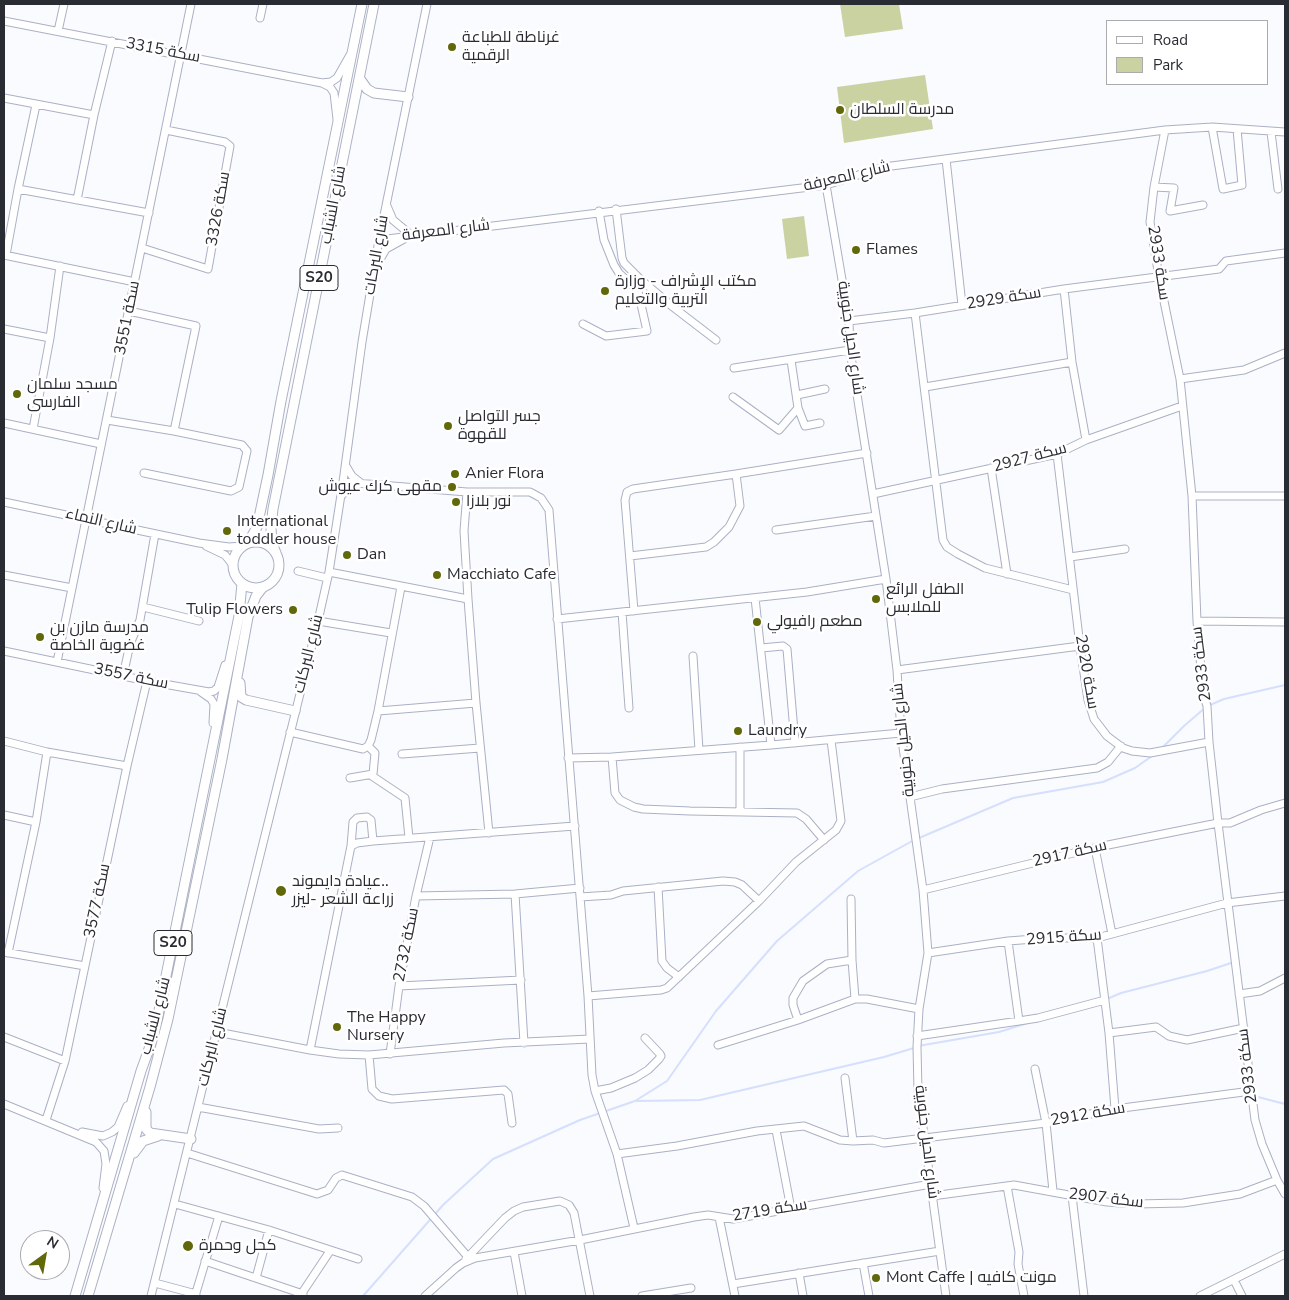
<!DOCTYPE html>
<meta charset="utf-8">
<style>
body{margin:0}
#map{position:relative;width:1289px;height:1300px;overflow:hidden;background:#f9fbff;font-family:"Nunito Sans",sans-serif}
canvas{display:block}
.frame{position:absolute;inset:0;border:5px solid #2a2c34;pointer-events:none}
.legend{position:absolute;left:1106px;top:20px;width:162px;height:65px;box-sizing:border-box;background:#fff;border:1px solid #aaabae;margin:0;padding:6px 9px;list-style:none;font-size:15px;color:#2a2c34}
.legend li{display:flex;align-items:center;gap:10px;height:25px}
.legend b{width:25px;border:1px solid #aaabae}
.north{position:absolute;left:20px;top:1230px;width:50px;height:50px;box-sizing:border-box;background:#fff;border:1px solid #aaabae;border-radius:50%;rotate:32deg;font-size:14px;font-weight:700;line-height:20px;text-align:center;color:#2a2c34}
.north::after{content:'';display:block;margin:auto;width:18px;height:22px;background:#616809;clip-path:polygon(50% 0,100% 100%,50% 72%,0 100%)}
</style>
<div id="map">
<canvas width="1289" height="1300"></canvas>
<div class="frame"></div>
<ul class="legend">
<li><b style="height:6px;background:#fff"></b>Road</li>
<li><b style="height:14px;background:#cad2a1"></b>Park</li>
</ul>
<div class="north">N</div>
</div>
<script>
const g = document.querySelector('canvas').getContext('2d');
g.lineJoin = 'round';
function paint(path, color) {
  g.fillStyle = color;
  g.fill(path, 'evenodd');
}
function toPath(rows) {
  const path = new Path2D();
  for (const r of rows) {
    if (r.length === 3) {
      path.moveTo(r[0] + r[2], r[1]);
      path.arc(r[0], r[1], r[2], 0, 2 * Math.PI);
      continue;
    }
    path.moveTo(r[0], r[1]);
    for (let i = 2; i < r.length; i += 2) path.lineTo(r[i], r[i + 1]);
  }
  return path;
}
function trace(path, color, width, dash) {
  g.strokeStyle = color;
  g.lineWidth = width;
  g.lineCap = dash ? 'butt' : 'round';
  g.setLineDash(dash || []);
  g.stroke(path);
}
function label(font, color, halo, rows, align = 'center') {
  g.font = font + ' "Nunito Sans",Cairo,sans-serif';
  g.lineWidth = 5;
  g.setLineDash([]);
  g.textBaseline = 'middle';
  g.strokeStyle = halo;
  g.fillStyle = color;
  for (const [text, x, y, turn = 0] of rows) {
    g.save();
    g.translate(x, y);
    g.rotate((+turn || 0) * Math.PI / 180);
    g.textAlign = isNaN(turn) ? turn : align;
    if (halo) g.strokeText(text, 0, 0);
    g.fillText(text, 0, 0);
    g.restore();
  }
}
paint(toPath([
 [840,4,899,4,903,29,845,37],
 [925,75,933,129,844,143,837,87],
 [804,216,809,256,787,259,782,219]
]), '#cad2a1');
trace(toPath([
 [1210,705,1224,699,1285,685],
 [1162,748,1184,726,1206,707],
 [919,838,1013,798,1103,782,1135,768,1152,756],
 [1107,999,1121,993,1207,971,1234,962],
 [918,1046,999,1032,1031,1022],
 [1254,1096,1285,1104],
 [637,1101,700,1100,884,1057,914,1048],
 [363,1296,443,1205,493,1159,580,1120,635,1101,667,1081,716,1011,777,941,858,871,914,840]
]), '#d6dffc', 2);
const minor = toPath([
 [260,18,263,4],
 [4,21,322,83,331,82,337,78,350,55],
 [58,31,64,4],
 [322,83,330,87,334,93,337,119],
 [4,98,94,115],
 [1212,127,1223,189,1242,185,1237,129],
 [1165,130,1154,187,1150,222,1159,277,1180,379,1192,496,1197,621,1203,694,1207,706,1209,742,1218,823,1255,1120,1262,1144,1277,1180,1285,1194],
 [1271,132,1278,189],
 [946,159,962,305],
 [826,185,849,321,850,350,886,579,897,670,901,733,923,890,928,953,919,1009,917,1047,918,1091,946,1296],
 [1154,187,1174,188,1170,211,1203,205],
 [18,189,149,213],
 [77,200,94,115,112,41],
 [387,206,393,220,411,235],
 [616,209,622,258,624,263,641,280,673,307,716,340],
 [379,240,826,185,884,167,1165,130,1212,127,1285,132],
 [142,248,208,269,230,146,225,142,166,130],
 [4,255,135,282],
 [6,255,18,189,36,105],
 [378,263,386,249,404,239],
 [1064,289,1072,362,1086,440],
 [129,311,196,326,174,431],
 [915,313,943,540,947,547,958,554,985,568,1073,590],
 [849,321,915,313,1064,289,1219,269,1226,261,1285,253],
 [583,324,606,336,647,331,638,291,619,273,614,265,604,240,599,211],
 [4,329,50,338],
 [791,360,798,408,805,426,820,423],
 [734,368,850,350],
 [1180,379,1244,370,1285,353],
 [925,387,1072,362],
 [797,395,825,389],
 [733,397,779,430,798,408],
 [107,420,174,431,242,445,247,451,239,487,231,491,144,473],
 [4,423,101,444],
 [33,429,50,338,60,266],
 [1057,454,1080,646,1088,700,1094,719,1107,736,1123,748,1132,751,1150,753,1209,742],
 [991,468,1007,574],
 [343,482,467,492,530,492,541,498,549,510,588,996,592,1075,595,1091,617,1154,634,1228],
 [467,492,464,531,468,599,476,703,489,833],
 [873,494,1057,454,1086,440,1182,406],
 [341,496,348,489,361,483,352,476,346,466],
 [1192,496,1285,496],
 [4,502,199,543,229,547,242,546],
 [776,530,876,516],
 [206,546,225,555,233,565],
 [630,556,706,547,714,542,729,527,740,506,736,474],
 [1070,557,1125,549],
 [298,571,327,578],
 [329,572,468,599],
 [4,575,72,588],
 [755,598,771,745],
 [143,607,199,621],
 [634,611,625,500,627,492,633,489,736,474,867,453],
 [622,612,629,708],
 [557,619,807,592,886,579],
 [318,621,391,633],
 [1197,621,1285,622],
 [761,648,783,646,787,649,795,743],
 [4,651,147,681,209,692,214,691,218,687,225,665],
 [693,656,699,750],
 [57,662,191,4],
 [897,670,1080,646],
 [123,676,130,644,140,620,155,534],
 [201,692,211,699,214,704,213,723],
 [378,711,476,703],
 [290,732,363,749,368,746],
 [4,741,47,752,127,766],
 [368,746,371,740,378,711,401,587],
 [740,747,740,812],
 [402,754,480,748],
 [612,757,615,793,620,800,634,807,643,809,690,811,797,813,806,819,824,840],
 [568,758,612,757,771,745,901,733],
 [372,776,405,798,409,838],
 [350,778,373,774,375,753,368,746],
 [910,797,942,789,1097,768,1108,762,1121,746],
 [4,815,36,822],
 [351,846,353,822,357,818,367,817,371,820,373,841],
 [1095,848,1112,934],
 [658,887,662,961,667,968,679,977],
 [923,890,1098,847,1218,823,1230,823,1261,810,1285,803],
 [515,894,524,1043],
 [416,896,515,894,580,888],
 [580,897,611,895,623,891,723,881,735,882,742,885,759,901],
 [851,899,852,960,855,999],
 [1097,938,1109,1033,1115,1109],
 [4,952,85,966],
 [8,953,36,822,47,752],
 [928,953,1008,941,1048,938,1097,938,1227,903,1285,896],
 [399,986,521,980],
 [1239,994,1260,991,1285,978],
 [588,996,661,990,667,988,759,901,796,862,836,830,841,821,831,740],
 [798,1020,793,1005,793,998,803,981,827,964,852,960],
 [1019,1021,1038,1018,1105,1000],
 [217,1032,310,1050,339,1054,369,1055,504,1043,590,1039],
 [1109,1033,1156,1027,1169,1036,1187,1040,1244,1028],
 [917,1036,1019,1021,1008,941],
 [4,1037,65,1061],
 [718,1045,798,1020,855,999,867,999,919,1009],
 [310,1050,351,846,357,843,373,841,575,826],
 [390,1054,399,986,416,896,430,837],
 [369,1055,372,1089,379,1096,392,1099,504,1090,508,1094,512,1123],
 [1035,1069,1046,1123,1053,1191],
 [845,1078,853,1141],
 [595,1091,611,1088,635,1078,648,1070,659,1059,661,1056,660,1054,645,1038],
 [4,1104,96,1142,104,1151,106,1164,103,1188],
 [198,1107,319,1129,338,1128],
 [46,1120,65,1061,127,766,147,681],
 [776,1130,791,1209],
 [82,1132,103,1136,112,1132,118,1127,127,1106],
 [187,1153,317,1194,328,1190,336,1178,342,1175,412,1197,424,1206,468,1257],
 [617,1154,677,1146,757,1131,804,1126,840,1140,853,1141,873,1140,884,1143,1046,1123,1115,1109,1251,1091],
 [1007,1186,1019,1252,1018,1264,1024,1296],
 [932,1196,1014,1185,1107,1202,1136,1204,1183,1203,1240,1194,1277,1180],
 [1072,1196,1084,1296],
 [175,1204,269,1230,358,1259],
 [719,1217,735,1296],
 [514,1252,522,1296],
 [466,1259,505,1218,514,1211,523,1207,560,1201,569,1205,574,1213,590,1296],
 [205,1261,303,1294],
 [863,1263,869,1296],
 [799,1273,803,1296],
 [256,1278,269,1230],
 [1234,1280,1242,1296],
 [155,1283,196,1294],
 [733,1284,940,1251],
 [151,1296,318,621,329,572,343,482,362,342,379,240,427,4],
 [195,1296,219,1216],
 [300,1296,330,1251],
 [425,1296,456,1268,463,1263,475,1258,580,1240,694,1217,708,1215,733,1219,931,1184],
 [642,1296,691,1288],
 [1200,1296,1285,1254]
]);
const major = toPath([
 [360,79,367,89,374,93,408,97],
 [256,565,23],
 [248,543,257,527,268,475,281,401,362,4],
 [276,553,272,543,271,528,273,509,374,4],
 [240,683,241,697,246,700,295,711],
 [146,1112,146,1129,150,1133,191,1139],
 [134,1153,143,1141,158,1136],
 [75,1296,141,1071,154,1035,239,616,242,583],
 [88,1296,150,1087,168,1019,222,759,248,617,256,596,263,587]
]);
trace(minor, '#abb1c4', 9);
trace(major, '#abb1c4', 11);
trace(minor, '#fff', 7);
trace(major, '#fff', 9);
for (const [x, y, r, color] of [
 [452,47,5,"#616809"],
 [840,110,5,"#616809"],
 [856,250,5,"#616809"],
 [605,291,5,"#616809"],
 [17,394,5,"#616809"],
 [448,426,5,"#616809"],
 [455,474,5,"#616809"],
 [452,487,5,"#616809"],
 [456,502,5,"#616809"],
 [227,531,5,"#616809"],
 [347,555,5,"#616809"],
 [437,575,5,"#616809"],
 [876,599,5,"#616809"],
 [293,610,5,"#616809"],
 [757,622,5,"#616809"],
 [40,637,5,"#616809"],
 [738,731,5,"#616809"],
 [281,891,6,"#616809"],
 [337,1027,5,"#616809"],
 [188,1246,6,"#616809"],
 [876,1278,5,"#616809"]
]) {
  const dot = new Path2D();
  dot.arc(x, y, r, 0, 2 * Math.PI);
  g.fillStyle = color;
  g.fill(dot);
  trace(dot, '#fff', 2);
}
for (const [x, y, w] of [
 [319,278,38],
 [173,943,38]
]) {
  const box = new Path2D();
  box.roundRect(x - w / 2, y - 12.5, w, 25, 4);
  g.fillStyle = '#fff';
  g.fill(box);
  trace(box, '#2a2c34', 1);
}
label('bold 15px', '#2a2c34', null, [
 ["S20",319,278],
 ["S20",173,943]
]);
label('16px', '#2a2c34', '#fff', [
 ["غرناطة للطباعة",462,38],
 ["الرقمية",462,56],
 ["مدرسة السلطان",850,110],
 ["Flames",866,250],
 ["مكتب الإشراف - وزارة",615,282],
 ["التربية والتعليم",615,300],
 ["مسجد سلمان",27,385],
 ["الفارسى",27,403],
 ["جسر التواصل",458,417],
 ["للقهوة",458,435],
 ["Anier Flora",465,474],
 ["مقهى كرك عيوش",442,487,"right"],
 ["نور بلازا",466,502],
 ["International",237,522],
 ["toddler house",237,540],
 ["Dan",357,555],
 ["Macchiato Cafe",447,575],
 ["الطفل الرائع",886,590],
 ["للملابس",886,608],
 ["Tulip Flowers",283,610,"right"],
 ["مطعم رافيولي",767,622],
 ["مدرسة مازن بن",50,628],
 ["غضوبة الخاصة",50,646],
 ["Laundry",748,731],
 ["عيادة دايموند..",292,882],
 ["زراعة الشعر -ليزر",292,900],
 ["The Happy",347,1018],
 ["Nursery",347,1036],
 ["كحل وحمرة",199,1246],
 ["Mont Caffe | مونت كافيه",886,1278]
], 'left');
label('16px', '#2a2c34', '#fff', [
 ["سكة 3315",163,51,11],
 ["شارع المعرفة",847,177,-13],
 ["شارع الشباب",334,205,-79],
 ["سكة 3326",219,209,-80],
 ["شارع المعرفة",446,231,-7],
 ["شارع البركات",377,255,-80],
 ["سكة 2933",1158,263,81],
 ["سكة 2929",1004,299,-9],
 ["سكة 3551",128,318,-79],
 ["شارع الحيل جنوبية",850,338,82],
 ["سكة 2927",1030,458,-15],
 ["شارع النماء",101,522,13],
 ["شارع البركات",309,654,-76],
 ["سكة 2933",1202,664,-97],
 ["سكة 2920",1086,672,80],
 ["سكة 3557",131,677,12],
 ["شارع الحيل جنوبية",904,740,-96],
 ["سكة 2917",1070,854,-13],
 ["سكة 3577",98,901,-78],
 ["سكة 2915",1064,938,-4],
 ["سكة 2732",407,945,-79],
 ["شارع الشباب",156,1016,-75],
 ["شارع البركات",213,1047,-76],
 ["سكة 2933",1248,1066,-97],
 ["سكة 2912",1088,1115,-10],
 ["شارع الحيل جنوبية",926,1142,83],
 ["سكة 2907",1106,1199,7],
 ["سكة 2719",770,1211,-9]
]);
</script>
